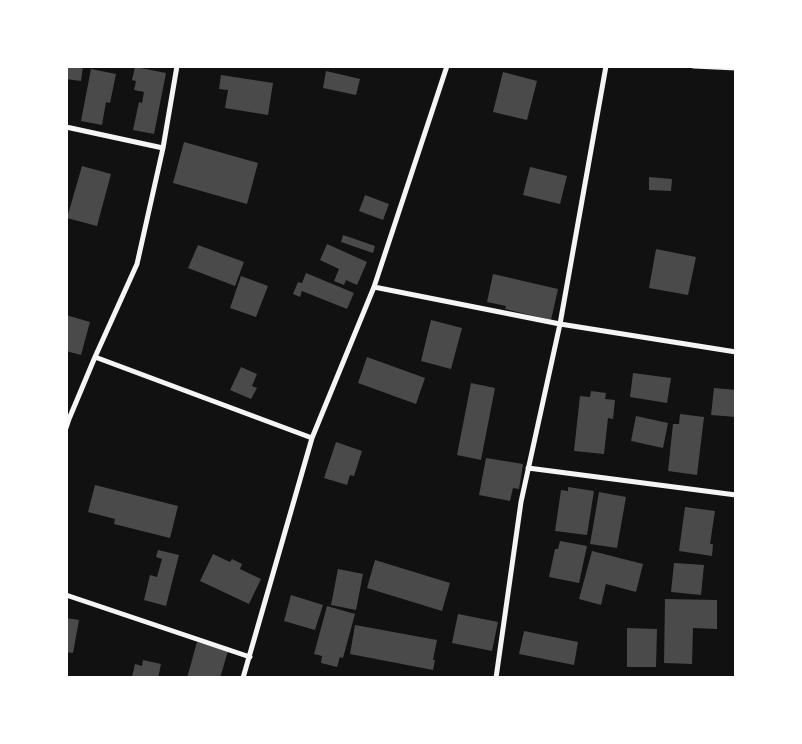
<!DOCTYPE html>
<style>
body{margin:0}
#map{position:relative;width:802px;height:744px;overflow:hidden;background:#111;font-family:Montserrat,sans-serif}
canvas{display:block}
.frame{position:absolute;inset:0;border:68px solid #fff;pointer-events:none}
</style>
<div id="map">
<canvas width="802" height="744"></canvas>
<div class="frame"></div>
</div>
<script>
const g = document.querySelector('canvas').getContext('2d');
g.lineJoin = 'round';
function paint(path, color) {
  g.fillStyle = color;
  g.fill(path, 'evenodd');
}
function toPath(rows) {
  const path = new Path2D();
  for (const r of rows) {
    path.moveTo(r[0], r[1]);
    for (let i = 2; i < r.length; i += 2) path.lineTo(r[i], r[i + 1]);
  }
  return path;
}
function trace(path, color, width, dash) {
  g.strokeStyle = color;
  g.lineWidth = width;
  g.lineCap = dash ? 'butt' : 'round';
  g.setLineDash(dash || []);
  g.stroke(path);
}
paint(toPath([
 [66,66,83,66,81,81,66,79],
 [135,67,166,73,154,134,133,130,139,102,142,103,144,92,134,90,136,81,132,80],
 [91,69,116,74,110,103,106,102,102,125,81,121],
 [326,71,360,79,356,95,323,88],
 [503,72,537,81,527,120,493,112],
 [221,75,273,83,268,115,225,108,228,90,219,89],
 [184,142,258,163,247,204,173,183],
 [82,166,111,174,97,226,67,218],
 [530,167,567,176,560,204,523,195],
 [649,177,672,179,671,191,649,190],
 [365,195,389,204,383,220,359,211],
 [343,235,375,246,373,253,341,242],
 [327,244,367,262,357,285,346,280,344,285,334,281,339,269,320,260],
 [198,245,244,262,235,286,188,268],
 [656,249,696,257,688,295,649,288],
 [306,273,354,293,347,309,302,291,300,297,293,294,298,282,302,283],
 [493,274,558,289,551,320,505,309,506,306,487,302],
 [241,276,268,286,256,317,230,308],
 [66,315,90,322,81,355,66,351],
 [431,320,462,328,451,369,421,361],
 [367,357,425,378,416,404,358,383],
 [241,367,257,374,252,386,257,388,251,399,230,390],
 [633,373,671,378,667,403,630,397],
 [471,383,495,388,481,460,457,455],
 [714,388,736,390,736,417,711,415],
 [591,391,606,393,605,399,615,400,613,419,608,418,604,454,574,451,580,396,590,397],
 [680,414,704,417,697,475,668,471,673,424,679,424],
 [636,416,668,423,663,448,631,441],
 [336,442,362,451,354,476,350,475,347,485,324,478],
 [486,458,523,464,519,489,513,488,510,501,479,495],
 [95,485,178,506,170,538,114,524,115,519,88,512],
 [568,487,594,491,587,535,555,531,561,490,568,491],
 [599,492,626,497,617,548,590,544],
 [685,507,715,511,710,544,713,544,712,556,679,551],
 [560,541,587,546,579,583,549,577,555,549,558,549],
 [158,550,179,555,166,606,144,600,150,575,157,577,162,559,156,557],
 [592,551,643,564,636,592,606,584,601,605,579,599],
 [213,554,230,562,232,559,242,564,240,569,261,579,249,604,200,581],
 [375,560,450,583,442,611,367,588],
 [674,563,704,565,701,595,671,592],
 [338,569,363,574,356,610,331,605],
 [291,595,323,605,315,630,284,621],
 [665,599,717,600,717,629,693,628,692,664,664,663],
 [327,606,355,614,343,658,340,657,337,667,321,663,322,656,314,654],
 [458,614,498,622,492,651,452,643],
 [66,618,79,620,73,653,66,652],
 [355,625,437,640,433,660,435,660,433,670,350,654],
 [627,628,657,629,656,667,627,667],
 [524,631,578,642,574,665,519,654],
 [197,642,228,651,220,678,187,678],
 [143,660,161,664,158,678,137,678,132,677,135,664,142,666]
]), '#4a4a4a');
trace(toPath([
 [694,66,736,68],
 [66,127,163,148],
 [374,287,560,324,736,352],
 [95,357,312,438],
 [66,428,69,419,95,357,137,264,163,148,177,66],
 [528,468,736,495],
 [66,595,250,657],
 [243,678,312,438,374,287,447,66],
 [496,678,521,502,560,324,606,66]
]), '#f5f5f5', 5);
</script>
